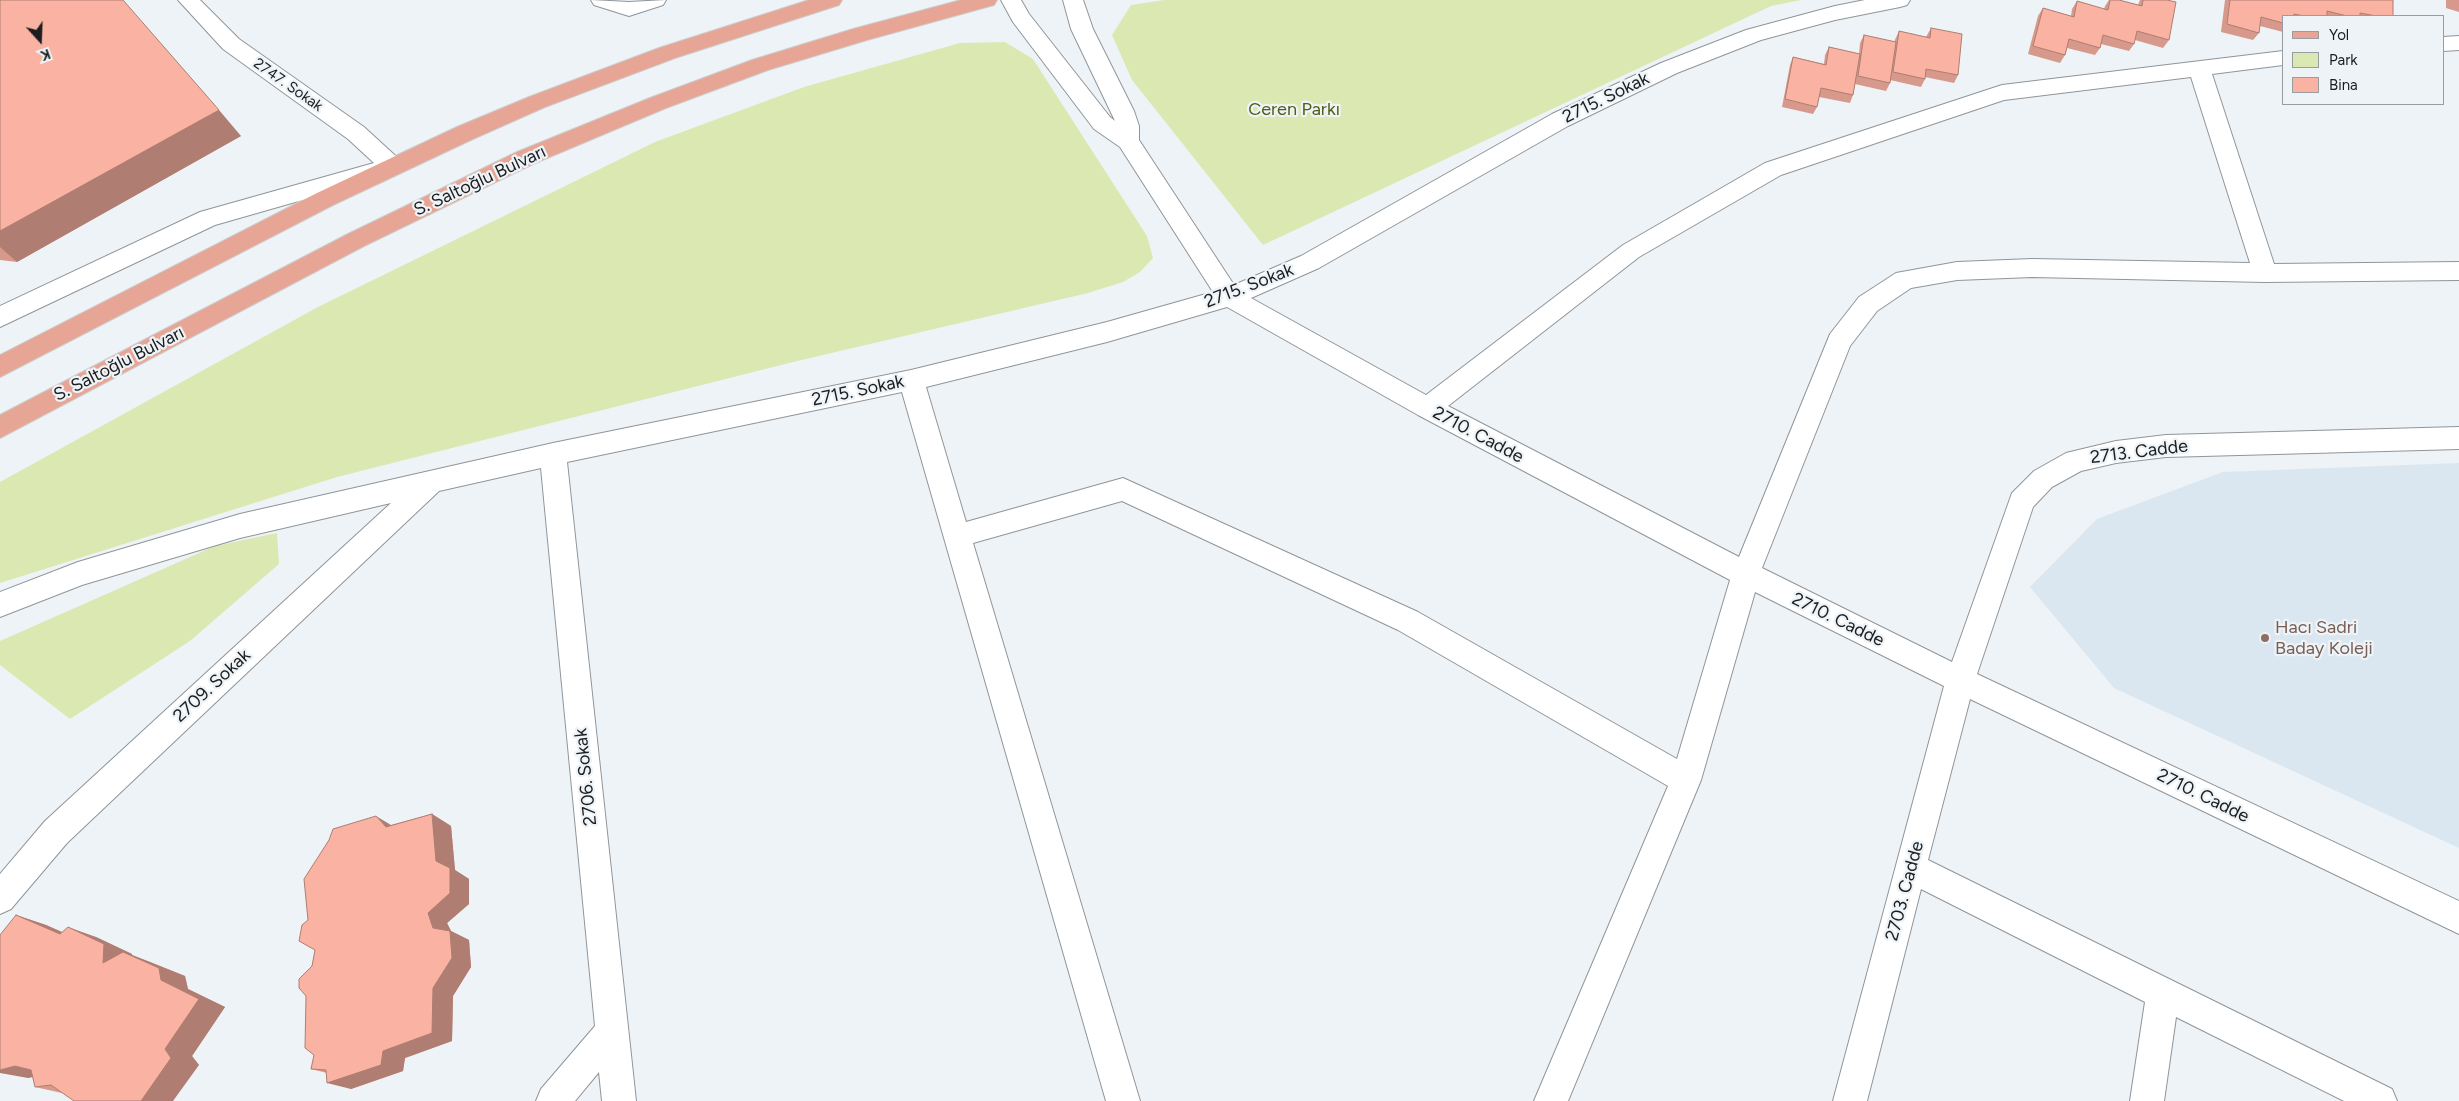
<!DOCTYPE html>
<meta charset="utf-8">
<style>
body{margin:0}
#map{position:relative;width:2459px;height:1101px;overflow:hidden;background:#edf3f7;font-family:Figtree,sans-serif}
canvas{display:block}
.legend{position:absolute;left:2282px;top:15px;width:162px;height:90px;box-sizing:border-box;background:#edf3f7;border:1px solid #999da1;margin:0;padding:6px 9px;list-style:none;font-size:15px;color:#1b1d1f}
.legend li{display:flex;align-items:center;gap:10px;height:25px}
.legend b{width:25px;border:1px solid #999da1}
.north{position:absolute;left:15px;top:15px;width:50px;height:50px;-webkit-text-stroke:4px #edf3f7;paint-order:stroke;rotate:160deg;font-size:14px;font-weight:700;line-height:20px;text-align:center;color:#1b1d1f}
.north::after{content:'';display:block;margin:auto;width:18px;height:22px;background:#1b1d1f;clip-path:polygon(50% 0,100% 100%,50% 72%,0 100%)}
</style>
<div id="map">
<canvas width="2459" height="1101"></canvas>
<ul class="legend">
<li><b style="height:6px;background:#e7a695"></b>Yol</li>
<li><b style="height:14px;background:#dce8b2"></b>Park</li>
<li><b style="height:14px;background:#fab2a2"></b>Bina</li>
</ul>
<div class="north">K</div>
</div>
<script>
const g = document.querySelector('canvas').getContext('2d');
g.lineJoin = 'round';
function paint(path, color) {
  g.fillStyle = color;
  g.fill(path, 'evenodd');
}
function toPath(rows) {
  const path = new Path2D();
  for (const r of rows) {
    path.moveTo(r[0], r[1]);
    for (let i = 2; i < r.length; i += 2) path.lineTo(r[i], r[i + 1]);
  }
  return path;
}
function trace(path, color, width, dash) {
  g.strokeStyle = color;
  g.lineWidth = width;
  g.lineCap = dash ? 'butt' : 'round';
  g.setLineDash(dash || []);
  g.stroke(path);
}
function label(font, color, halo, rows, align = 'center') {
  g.font = font + ' Figtree,sans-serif';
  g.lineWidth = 4.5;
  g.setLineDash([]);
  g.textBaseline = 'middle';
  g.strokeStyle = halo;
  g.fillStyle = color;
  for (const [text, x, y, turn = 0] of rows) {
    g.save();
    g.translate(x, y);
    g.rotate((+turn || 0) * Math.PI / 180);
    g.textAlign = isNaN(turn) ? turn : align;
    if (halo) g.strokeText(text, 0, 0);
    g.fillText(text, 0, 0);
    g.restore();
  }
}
paint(toPath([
 [2459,463,2459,848,2114,688,2030,587,2097,519,2223,472]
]), '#dae7f0');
paint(toPath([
 [1164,0,1801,0,1771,6,1263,245,1132,80,1112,35,1131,5],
 [1005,42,1033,59,1147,236,1153,258,1140,272,1123,282,1088,293,793,362,337,477,0,583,0,482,318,307,655,142,804,87,960,43],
 [277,533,279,564,190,641,70,719,0,665,0,641,215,546]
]), '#dce8b2');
const minor = toPath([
 [178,0,200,0,239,39,364,127,400,160,403,166,400,172,215,225,0,327,0,306,200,212,374,163,348,139,223,49,178,0],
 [591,0,629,2,666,0,663,5,629,16,594,5,591,0],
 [1001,0,1021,0,1029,14,1110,117,1115,121,1071,29,1063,0,1083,0,1093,29,1134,111,1139,126,1139,140,1234,285,1301,256,1552,114,1661,63,1746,30,1835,6,1865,0,1910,0,1907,5,1900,7,1835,20,1761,40,1677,73,1568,126,1319,268,1251,298,1426,395,1623,245,1765,163,2002,85,2283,51,2283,65,2212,74,2274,264,2459,262,2459,280,2265,282,2032,277,1957,280,1911,288,1877,311,1850,346,1762,568,1952,662,2012,493,2034,471,2066,453,2116,441,2166,435,2459,427,2459,449,2166,457,2116,463,2081,471,2052,487,2033,507,1977,674,2459,901,2459,934,1970,699,1928,860,2392,1089,2397,1101,2344,1101,2176,1017,2164,1101,2130,1101,2145,1002,1921,889,1867,1101,1833,1101,1944,686,1755,592,1701,780,1568,1101,1534,1101,1668,786,1398,630,1122,501,973,543,1140,1101,1106,1101,902,392,567,462,636,1101,602,1101,599,1072,575,1101,536,1101,541,1089,595,1026,541,468,439,491,67,843,11,909,0,914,0,874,45,821,391,503,240,538,82,585,0,617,0,592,78,562,240,514,553,443,911,370,1107,322,1213,292,1120,147,1094,129,1013,22,1001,0],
 [2191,77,2250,263,2032,259,1957,262,1896,273,1859,297,1830,334,1739,557,1448,406,1639,257,1781,175,2004,100,2191,77],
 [1227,307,1418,415,1730,580,1677,759,1418,612,1123,478,966,522,926,387,1107,342,1227,307],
 [2459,36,2459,50,2443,51,2443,37,2459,36]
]);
const primary = toPath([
 [809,0,842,0,839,5,675,58,545,107,473,139,333,205,0,377,0,355,317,193,457,127,529,97,659,48,809,0],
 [961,0,997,0,994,5,867,40,768,70,666,108,533,164,364,246,0,438,0,415,348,234,517,152,650,98,752,60,853,29,961,0]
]);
trace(minor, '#909599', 2);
trace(primary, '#cdcdce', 2);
paint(minor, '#fff');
paint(primary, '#e7a695');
paint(toPath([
 [0,0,241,136,17,262,0,260],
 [2109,0,2119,0,2138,5,2140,0,2167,0,2169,40,2163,48,2135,40,2134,44,2129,51,2101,44,2100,48,2095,55,2067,48,2065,55,2060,63,2028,54,2038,16,2043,8,2071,16,2072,9,2077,1,2104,9,2105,6],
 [2225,0,2393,0,2393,16,2283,16,2283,32,2260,26,2259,33,2253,40,2221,32],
 [2446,0,2459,0,2459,12,2446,8],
 [1931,28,1958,75,1954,83,1925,77,1925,79,1921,87,1890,80,1890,83,1886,91,1855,84,1853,95,1850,103,1819,97,1817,107,1813,114,1782,107,1790,65,1793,57,1824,64,1825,55,1829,47,1859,54,1860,43,1864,35,1894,42,1899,31,1926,37],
 [432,814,451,826,455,870,469,879,469,904,447,923,451,931,469,940,471,967,453,996,452,1041,405,1058,403,1071,351,1089,327,1073,311,1069,314,1055,312,966,315,950,308,920,391,825],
 [16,915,46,925,62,932,96,937,132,954,132,955,150,962,185,976,188,989,225,1007,192,1056,199,1065,62,1093,35,1087,33,1077,28,1078]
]), '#d7998b');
paint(toPath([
 [219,110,241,136,17,262,0,247,0,231],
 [432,814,451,826,455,870,469,879,469,904,447,923,451,931,469,940,471,967,453,996,452,1041,405,1058,403,1071,351,1089,327,1083,383,1051,428,913,436,861],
 [376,816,396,828,386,827],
 [16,915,46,925,89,944,60,934],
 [68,927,96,937,132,954,132,955,150,962,185,976,188,989,225,1007,192,1056,199,1065,173,1101,141,1101,165,1049,161,980,103,963],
 [15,1066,47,1073,28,1078,0,1073,0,1070]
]), '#af7d71');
const building = toPath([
 [0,0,123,0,219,110,0,231,0,0],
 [2110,0,2119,0,2142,6,2143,0,2167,0,2176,2,2169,40,2137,31,2134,44,2103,35,2100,48,2069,39,2065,55,2033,46,2043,8,2074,17,2077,1,2108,10,2110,0],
 [2230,0,2393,0,2393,16,2376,16,2360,13,2360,16,2347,16,2327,11,2327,16,2304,16,2294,14,2294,16,2283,16,2283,23,2261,17,2259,33,2227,24,2230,0],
 [1931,28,1962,34,1958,75,1926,69,1925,79,1893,72,1899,31,1930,38,1931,28],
 [1864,35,1896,42,1890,83,1858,76,1864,35],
 [1829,47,1860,54,1853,95,1821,88,1817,107,1785,99,1793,57,1826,65,1829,47],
 [432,814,436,861,450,868,450,893,428,913,433,928,450,931,452,958,433,988,432,1033,383,1051,381,1065,327,1083,326,1070,311,1069,314,1055,305,1048,306,996,299,988,299,979,312,966,315,950,299,941,302,925,308,920,304,879,329,840,333,829,376,816,386,827,432,814],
 [16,915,60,934,68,927,104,944,103,963,123,952,159,968,161,980,199,999,165,1049,171,1058,141,1101,74,1101,51,1085,35,1087,31,1070,15,1066,0,1070,0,935,16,915]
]);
paint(building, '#fab2a2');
trace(building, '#af7d71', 1);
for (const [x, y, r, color] of [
 [2265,638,5,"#8d6e63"]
]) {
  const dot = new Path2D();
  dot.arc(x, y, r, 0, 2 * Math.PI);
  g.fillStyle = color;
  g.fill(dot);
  trace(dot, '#edf3f7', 2);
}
label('15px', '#1b1d1f', '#edf3f7', [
 ["2747. Sokak",288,85,35]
]);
label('18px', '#1b1d1f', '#edf3f7', [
 ["2715. Sokak",1606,98,-26],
 ["S. Saltoğlu Bulvarı",480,181,-25],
 ["2715. Sokak",1249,286,-21],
 ["S. Saltoğlu Bulvarı",119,364,-27],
 ["2715. Sokak",858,391,-12],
 ["2710. Cadde",1478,435,28],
 ["2713. Cadde",2139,452,-7],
 ["2710. Cadde",1838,620,26],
 ["2709. Sokak",212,686,-43],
 ["2706. Sokak",586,777,-96],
 ["2710. Cadde",2203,796,26],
 ["2703. Cadde",1905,891,-75]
]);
label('18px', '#525d15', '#edf3f7', [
 ["Ceren Parkı",1294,110]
]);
label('18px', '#785e54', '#edf3f7', [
 ["Hacı Sadri",2275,628],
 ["Baday Koleji",2275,649]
], 'left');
</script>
